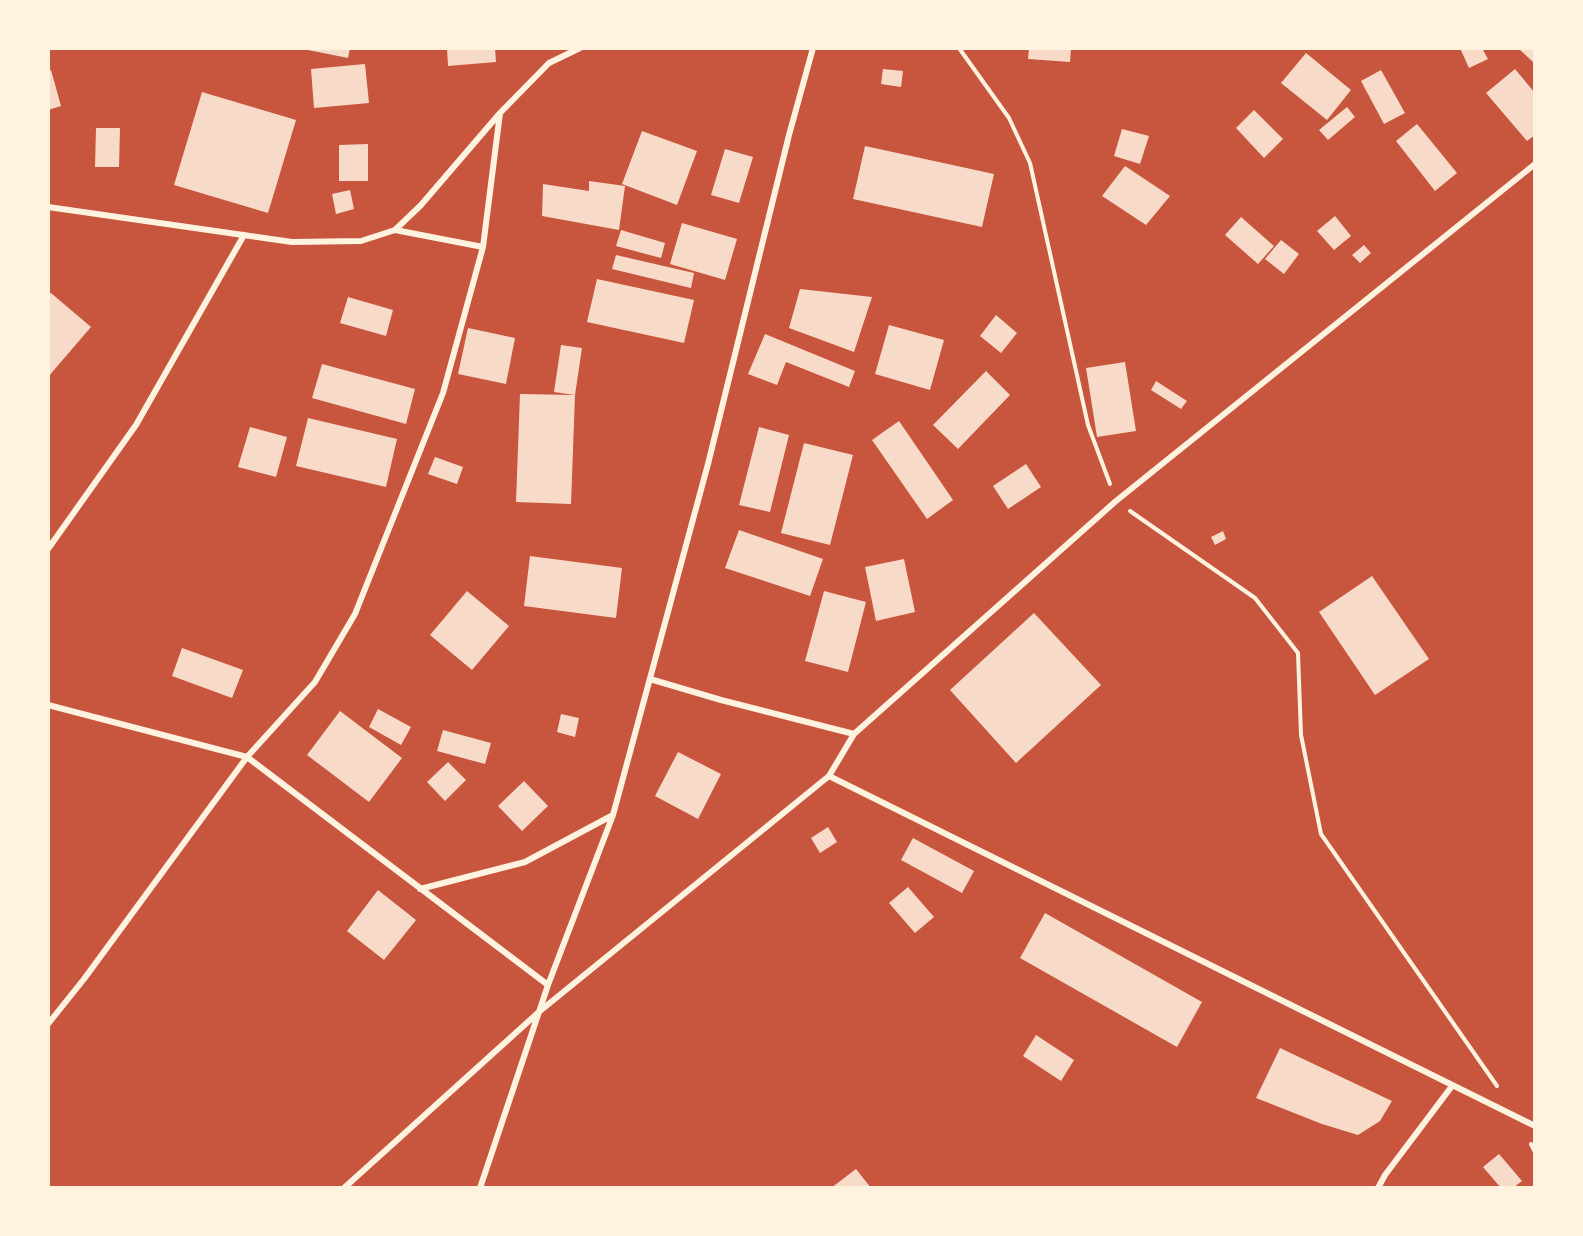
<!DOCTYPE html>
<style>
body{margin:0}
#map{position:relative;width:1583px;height:1236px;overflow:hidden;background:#c8553d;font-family:"Asap Condensed",sans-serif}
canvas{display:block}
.frame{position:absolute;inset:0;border:50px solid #fff3e0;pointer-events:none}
</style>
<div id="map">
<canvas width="1583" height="1236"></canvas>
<div class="frame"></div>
</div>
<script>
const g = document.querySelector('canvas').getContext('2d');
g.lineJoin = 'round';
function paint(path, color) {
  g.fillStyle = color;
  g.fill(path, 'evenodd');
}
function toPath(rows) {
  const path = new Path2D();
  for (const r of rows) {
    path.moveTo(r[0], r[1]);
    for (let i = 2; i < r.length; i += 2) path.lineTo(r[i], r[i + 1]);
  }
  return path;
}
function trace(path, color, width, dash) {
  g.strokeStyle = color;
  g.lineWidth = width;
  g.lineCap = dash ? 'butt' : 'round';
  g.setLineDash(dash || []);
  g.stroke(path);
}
paint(toPath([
 [308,48,350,48,348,58,308,50],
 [447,48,495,48,496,62,448,66],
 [1029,48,1071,48,1070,62,1028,59],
 [1460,48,1482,48,1488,59,1469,68],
 [1518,48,1535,48,1535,60,1533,62],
 [1306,53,1351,90,1327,120,1281,83],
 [365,64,369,103,314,108,311,69],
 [883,69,903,71,901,87,881,84],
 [1515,69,1535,93,1535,135,1527,141,1486,93],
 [51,70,61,106,48,110,48,71],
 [1381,70,1405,113,1384,124,1361,81],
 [202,92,296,120,268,213,174,185],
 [1347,107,1355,117,1328,140,1319,130],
 [1254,110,1283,139,1264,158,1236,128],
 [1417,124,1457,173,1435,191,1396,141],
 [96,128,120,128,119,167,95,167],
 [1122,129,1149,136,1140,164,1114,156],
 [642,131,697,151,677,205,622,184],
 [368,144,368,181,339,181,339,145],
 [865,146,994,174,982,227,853,199],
 [725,149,753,157,739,203,711,195],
 [1125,166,1170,196,1146,225,1102,196],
 [589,181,625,186,619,230,542,216,543,184,589,191],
 [350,190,354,209,336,214,332,194],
 [1335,216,1351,236,1334,250,1317,231],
 [1241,217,1274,246,1258,264,1225,235],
 [682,223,737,239,725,280,670,264],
 [621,230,665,243,661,258,616,246],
 [1281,240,1299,254,1284,274,1265,259],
 [1364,245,1371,253,1360,263,1352,255],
 [616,255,694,273,691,288,612,269],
 [597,279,694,300,684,343,587,322],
 [800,289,872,297,854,352,789,328],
 [51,293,91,327,48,377,48,296],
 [348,297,393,310,386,336,340,323],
 [996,315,1017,333,1001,353,980,336],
 [889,325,944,340,930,390,875,374],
 [468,328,515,338,506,384,458,374],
 [765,334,855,371,849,387,786,362,777,385,748,374],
 [561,345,582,348,575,395,571,504,516,502,520,394,575,395,554,392],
 [1125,362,1136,431,1097,437,1086,368],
 [322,364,415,389,406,424,312,398],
 [986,371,1010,395,958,449,933,425],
 [1156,381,1187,401,1181,409,1151,390],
 [308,418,397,439,386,487,296,466],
 [899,421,953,500,927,519,872,440],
 [250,427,287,437,276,477,238,467],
 [759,427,789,435,770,512,739,505],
 [804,443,853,455,830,545,781,533],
 [435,457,463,467,457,484,428,474],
 [1026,464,1041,487,1008,509,993,486],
 [739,530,823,559,810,596,725,568],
 [1223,531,1226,539,1215,545,1211,537],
 [530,556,622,568,616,618,524,606],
 [904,559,915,612,876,621,865,567],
 [1372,576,1429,659,1375,695,1319,612],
 [467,591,509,626,472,670,430,635],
 [824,591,866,602,848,672,805,661],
 [1034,613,1101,685,1016,763,950,690],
 [182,648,243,670,232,698,172,676],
 [378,709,411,727,401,745,369,727],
 [340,711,402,758,369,802,307,755],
 [561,714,579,718,575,737,557,732],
 [443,730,491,743,485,764,437,751],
 [678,752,721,774,698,819,655,796],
 [448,762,466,780,445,801,427,782],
 [524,781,548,806,522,831,498,806],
 [828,827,837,842,820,853,811,838],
 [913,838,974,871,962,893,901,860],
 [908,887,934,917,915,933,889,903],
 [378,890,416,920,384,960,347,931],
 [1045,913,1202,1002,1177,1047,1020,958],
 [1036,1035,1074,1060,1061,1081,1023,1056],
 [1280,1048,1392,1101,1380,1121,1358,1135,1322,1124,1256,1098],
 [1499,1154,1522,1181,1513,1188,1501,1188,1483,1167],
 [856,1169,871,1188,831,1188]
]), '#f7dbc8');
trace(toPath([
 [959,48,1009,118,1030,163,1088,425,1110,484],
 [1130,511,1255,598,1298,653,1301,735,1321,834,1497,1086],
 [1531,1144,1535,1152]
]), '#fff3e0', 4);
trace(toPath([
 [48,207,292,242,361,241,395,230,421,205,500,113,549,63,580,48],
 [395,230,483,247],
 [48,549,136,425,244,235],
 [650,679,721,700,854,734],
 [48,705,247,757,548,985],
 [829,776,854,734,1116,501,1535,164],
 [420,889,525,862,613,815],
 [48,1024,84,979,247,757,315,682,355,614,443,393,483,247,500,113],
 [344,1188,540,1011,829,776,1535,1126],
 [480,1188,548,985,613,815,708,464,789,135,813,48],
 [1378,1188,1385,1175,1452,1086]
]), '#fff3e0', 6);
</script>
